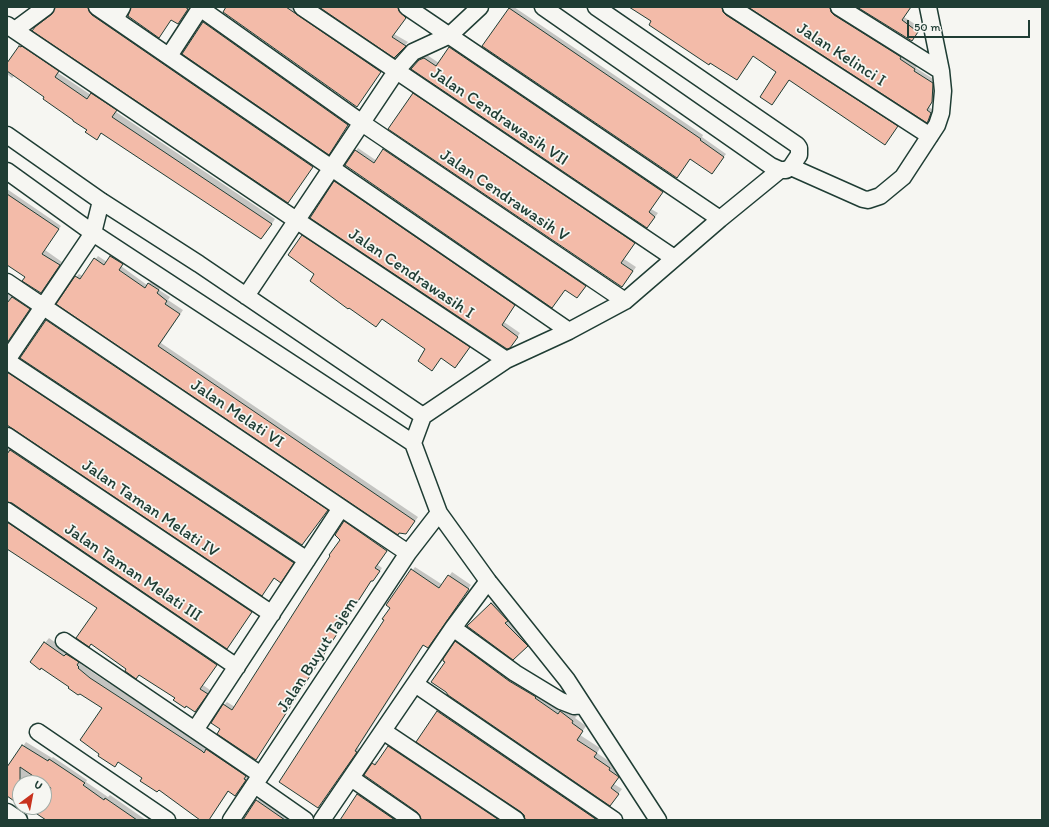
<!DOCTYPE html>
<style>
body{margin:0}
#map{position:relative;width:1049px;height:827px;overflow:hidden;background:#f6f6f2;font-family:Itim,sans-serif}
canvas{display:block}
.frame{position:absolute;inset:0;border:8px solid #1f3d34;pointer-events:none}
.north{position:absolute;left:12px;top:775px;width:40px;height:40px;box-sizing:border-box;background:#f6f6f2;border:1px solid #a0aca6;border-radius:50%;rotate:32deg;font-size:11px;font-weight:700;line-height:16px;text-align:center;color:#1f3d34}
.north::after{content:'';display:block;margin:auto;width:14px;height:18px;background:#c8321e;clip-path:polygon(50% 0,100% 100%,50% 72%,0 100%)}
.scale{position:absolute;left:907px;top:20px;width:123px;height:18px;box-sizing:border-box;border:2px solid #1f3d34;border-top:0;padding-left:5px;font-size:12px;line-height:14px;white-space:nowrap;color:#1f3d34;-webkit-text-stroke:3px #f6f6f2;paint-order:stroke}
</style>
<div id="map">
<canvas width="1049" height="827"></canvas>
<div class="frame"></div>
<div class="north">U</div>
<div class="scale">50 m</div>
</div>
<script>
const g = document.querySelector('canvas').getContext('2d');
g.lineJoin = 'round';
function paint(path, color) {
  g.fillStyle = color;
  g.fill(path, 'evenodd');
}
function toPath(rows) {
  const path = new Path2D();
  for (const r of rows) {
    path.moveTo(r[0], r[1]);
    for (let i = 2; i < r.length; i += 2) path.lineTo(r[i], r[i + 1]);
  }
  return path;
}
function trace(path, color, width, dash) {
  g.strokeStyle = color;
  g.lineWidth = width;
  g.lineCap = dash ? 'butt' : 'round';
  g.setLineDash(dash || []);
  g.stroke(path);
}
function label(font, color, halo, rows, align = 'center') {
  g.font = font + ' Itim,sans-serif';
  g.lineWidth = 3.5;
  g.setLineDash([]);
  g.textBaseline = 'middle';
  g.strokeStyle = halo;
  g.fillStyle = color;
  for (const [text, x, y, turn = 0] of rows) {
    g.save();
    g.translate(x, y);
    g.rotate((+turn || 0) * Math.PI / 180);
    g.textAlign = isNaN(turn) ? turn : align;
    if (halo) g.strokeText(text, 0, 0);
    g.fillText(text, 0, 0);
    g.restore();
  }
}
paint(toPath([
 [56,7,82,7,315,163,291,198,40,24,56,11],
 [132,7,190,7,178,23,171,19],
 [228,7,296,7,383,69,359,103],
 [321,7,401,7,408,14,394,34,408,42,395,57],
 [511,7,514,7,703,135,702,137,726,154,714,170,509,9],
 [644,7,725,7,900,123,885,144,790,79,772,104,778,72,753,55,652,21],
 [750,7,833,7,917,66,916,68,935,80,935,98,929,107,933,110,930,119,927,122],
 [859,7,911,7,904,17,921,28,912,40],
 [206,20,350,122,332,151,183,53],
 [23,42,62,67,58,73,91,95,96,90,120,106,116,112,275,219,265,234,261,238,102,132,96,139,88,130,46,97,15,75,12,78,7,74,7,65],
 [453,44,665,188,651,209,658,213,650,224,647,227,412,68,423,57,427,55,439,63],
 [417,91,637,240,624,259,636,267,625,283,622,286,413,94],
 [387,147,588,283,580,294,577,297,356,151,358,148,377,161],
 [338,179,517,302,504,322,520,333,513,344,335,182],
 [7,189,61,226,45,250,62,262,44,289,7,264],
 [307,231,473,342,460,362,455,366,442,357,432,369,427,349,382,318,376,325,316,274,302,236],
 [114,254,125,261,121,266,147,285,152,280,161,287,159,290,170,297,168,300,183,310,161,343,418,517,409,530,406,533,58,304,76,277,79,274,83,276,98,256,107,262],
 [7,290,32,306,7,343],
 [50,317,330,507,305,541,302,544,21,358],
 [7,368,296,559,283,578,275,578,262,595,7,426],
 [7,442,255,608,230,644,13,502,7,501],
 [7,517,219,661,203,685,210,690,195,711,140,674,127,668,99,607,7,547],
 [348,518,390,547,378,565,382,568,376,577,372,580,256,759,221,729,224,705,227,702,235,707,341,540,345,522],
 [415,567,443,585,452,572,471,585,431,644,424,645,358,748,359,749,318,807,385,619,391,608,387,605],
 [498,597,533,639,513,659,468,626],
 [49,638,82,662,81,664,95,674,250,775,240,791,235,795,229,791,210,818,209,820,202,820,119,761,115,766,103,708,70,686,45,643],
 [460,638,577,716,575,718,586,726,580,735,600,748,597,753,613,764,612,765,622,773,614,784,622,789,610,805,446,662,456,642],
 [441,708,604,820,526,820,525,815,522,811,417,741],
 [26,742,52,758,53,757,87,780,86,782,108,797,110,795,146,820,48,820,30,807,44,807,44,783,20,783,20,804,7,795,7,769],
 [392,744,506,820,422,820,418,812,365,775,376,761,378,762],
 [361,792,402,820,341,820],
 [260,798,293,820,253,820,257,801]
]), '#0003');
const building = toPath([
 [55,7,88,7,89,11,92,15,313,167,288,203,32,31,35,27,52,14,55,7],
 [131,7,185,7,188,9,178,24,171,20,159,38,128,16,131,7],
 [226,7,286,7,381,72,357,107,223,12,226,7],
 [319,7,398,7,399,11,406,18,392,37,406,46,394,58,319,7],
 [629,7,722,7,723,12,726,15,898,126,885,145,789,80,772,105,760,97,776,72,753,56,737,80,710,63,709,65,649,25,651,21,629,7],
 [748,7,830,7,831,12,834,15,901,57,900,59,915,69,914,71,933,83,932,102,927,110,931,113,928,121,927,123,748,7],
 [857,7,911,7,902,20,918,32,912,41,857,7],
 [509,8,701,139,700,140,724,157,712,174,690,159,677,178,482,46,509,8],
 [203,22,348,125,329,155,182,54,203,22],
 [19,46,21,47,22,46,59,71,55,77,87,99,91,93,117,110,112,117,272,224,261,239,101,133,97,140,85,132,87,130,73,121,73,120,43,99,44,97,7,71,7,63,19,46],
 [449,47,663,192,649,212,655,217,647,228,411,69,419,60,424,58,436,66,449,47],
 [413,93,635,243,621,263,633,271,622,287,388,129,413,93],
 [383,149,586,286,577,298,565,290,552,308,345,165,355,150,374,163,383,149],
 [334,181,515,305,502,325,518,337,510,348,507,349,310,218,334,181],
 [7,194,59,229,42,254,60,265,41,293,22,281,25,277,7,265,7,194],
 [302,235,470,347,455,368,441,358,432,371,418,361,425,349,382,319,376,327,349,308,348,309,310,281,314,274,288,255,302,235],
 [110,256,123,264,119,270,145,288,148,283,159,290,157,293,167,301,165,304,180,314,158,346,415,521,406,534,399,533,398,535,56,304,75,276,80,279,94,258,104,265,110,256],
 [12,297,30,309,7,343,7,303,12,297],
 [46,320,328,510,302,545,20,358,46,320],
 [7,372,294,563,281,583,274,578,262,596,7,425,7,372],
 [10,450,252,612,227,649,12,503,7,502,7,454,10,450],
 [344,521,387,551,375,568,380,571,373,581,371,581,256,760,217,734,220,729,211,723,223,704,232,710,330,556,329,555,340,540,335,535,344,521],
 [7,522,217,665,200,689,208,694,195,712,186,706,185,708,173,700,175,698,139,675,136,679,125,671,126,669,91,644,89,647,76,638,97,608,7,549,7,522],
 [411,569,439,588,448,575,469,589,428,648,423,645,355,751,357,752,318,808,279,782,384,620,382,619,390,608,386,605,411,569],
 [491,603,508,621,505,623,528,646,513,660,467,626,491,603],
 [455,641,509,681,536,697,535,698,558,714,560,711,573,721,572,723,583,731,577,740,597,753,594,757,610,768,609,770,619,777,611,788,619,794,610,806,448,695,446,692,431,682,445,662,443,661,443,659,455,641],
 [44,642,64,656,66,654,79,662,77,665,79,667,78,668,90,678,202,751,204,753,206,749,246,776,244,779,246,780,235,796,228,791,209,820,200,820,159,790,157,792,140,781,142,778,118,762,115,767,98,756,99,754,80,740,102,708,80,694,78,695,68,688,69,687,41,668,40,670,30,662,44,642],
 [437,711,597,820,525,820,524,815,521,812,416,742,437,711],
 [22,745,48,761,49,759,85,783,83,785,104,800,105,798,137,820,46,820,34,812,37,807,44,807,44,798,51,788,20,767,20,805,7,796,7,767,22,745],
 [388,746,499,820,421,820,420,816,417,812,364,775,372,763,375,765,388,746],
 [357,794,395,820,340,820,357,794],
 [256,800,285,820,243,820,256,800]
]);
paint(building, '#f3bba9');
trace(building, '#1f3d34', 1);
const minor = toPath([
 [97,7,569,331],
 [302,7,674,258],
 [407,7,720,219],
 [543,7,771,166,780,170,786,170,791,167,799,155,799,148,797,145,596,7],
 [731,7,930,136],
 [839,7,941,71],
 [200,8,362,123,625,301],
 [115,19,122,7],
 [7,25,296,220,506,360],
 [15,30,46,7],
 [169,56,201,7],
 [7,135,101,201,199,264,423,416],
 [791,167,863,199,868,200,880,196,903,177,937,125,941,113,943,91,941,71,928,7],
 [7,171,93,233,413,443],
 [7,282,408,553],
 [246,296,397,70,413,52,450,35,480,7],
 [7,360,93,233,101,201],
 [7,361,307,560],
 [7,436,272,614],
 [7,511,237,667],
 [453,628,515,673,561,701,574,706,583,705],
 [64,641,261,775],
 [415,684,614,820],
 [195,730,341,508],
 [383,731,516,820],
 [38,732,167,820],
 [351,778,412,820],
 [255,785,305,820],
 [7,812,19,820],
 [231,820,408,553,439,513],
 [322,820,453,628,488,581],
 [658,820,567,680,488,581,439,513,413,443,423,416,506,360,569,331,625,301,720,219,780,170]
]);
trace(minor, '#1f3d34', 19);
trace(minor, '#f6f6f2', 16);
label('17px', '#1f3d34', '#f6f6f2', [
 ["Jalan Kelinci I",841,55,33],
 ["Jalan Cendrawasih VII",499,117,34],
 ["Jalan Cendrawasih V",504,196,34],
 ["Jalan Cendrawasih I",411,274,34],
 ["Jalan Melati VI",237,414,34],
 ["Jalan Taman Melati IV",150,509,34],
 ["Jalan Taman Melati III",133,573,34],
 ["Jalan Buyut Tajem",318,655,-57]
]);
</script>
